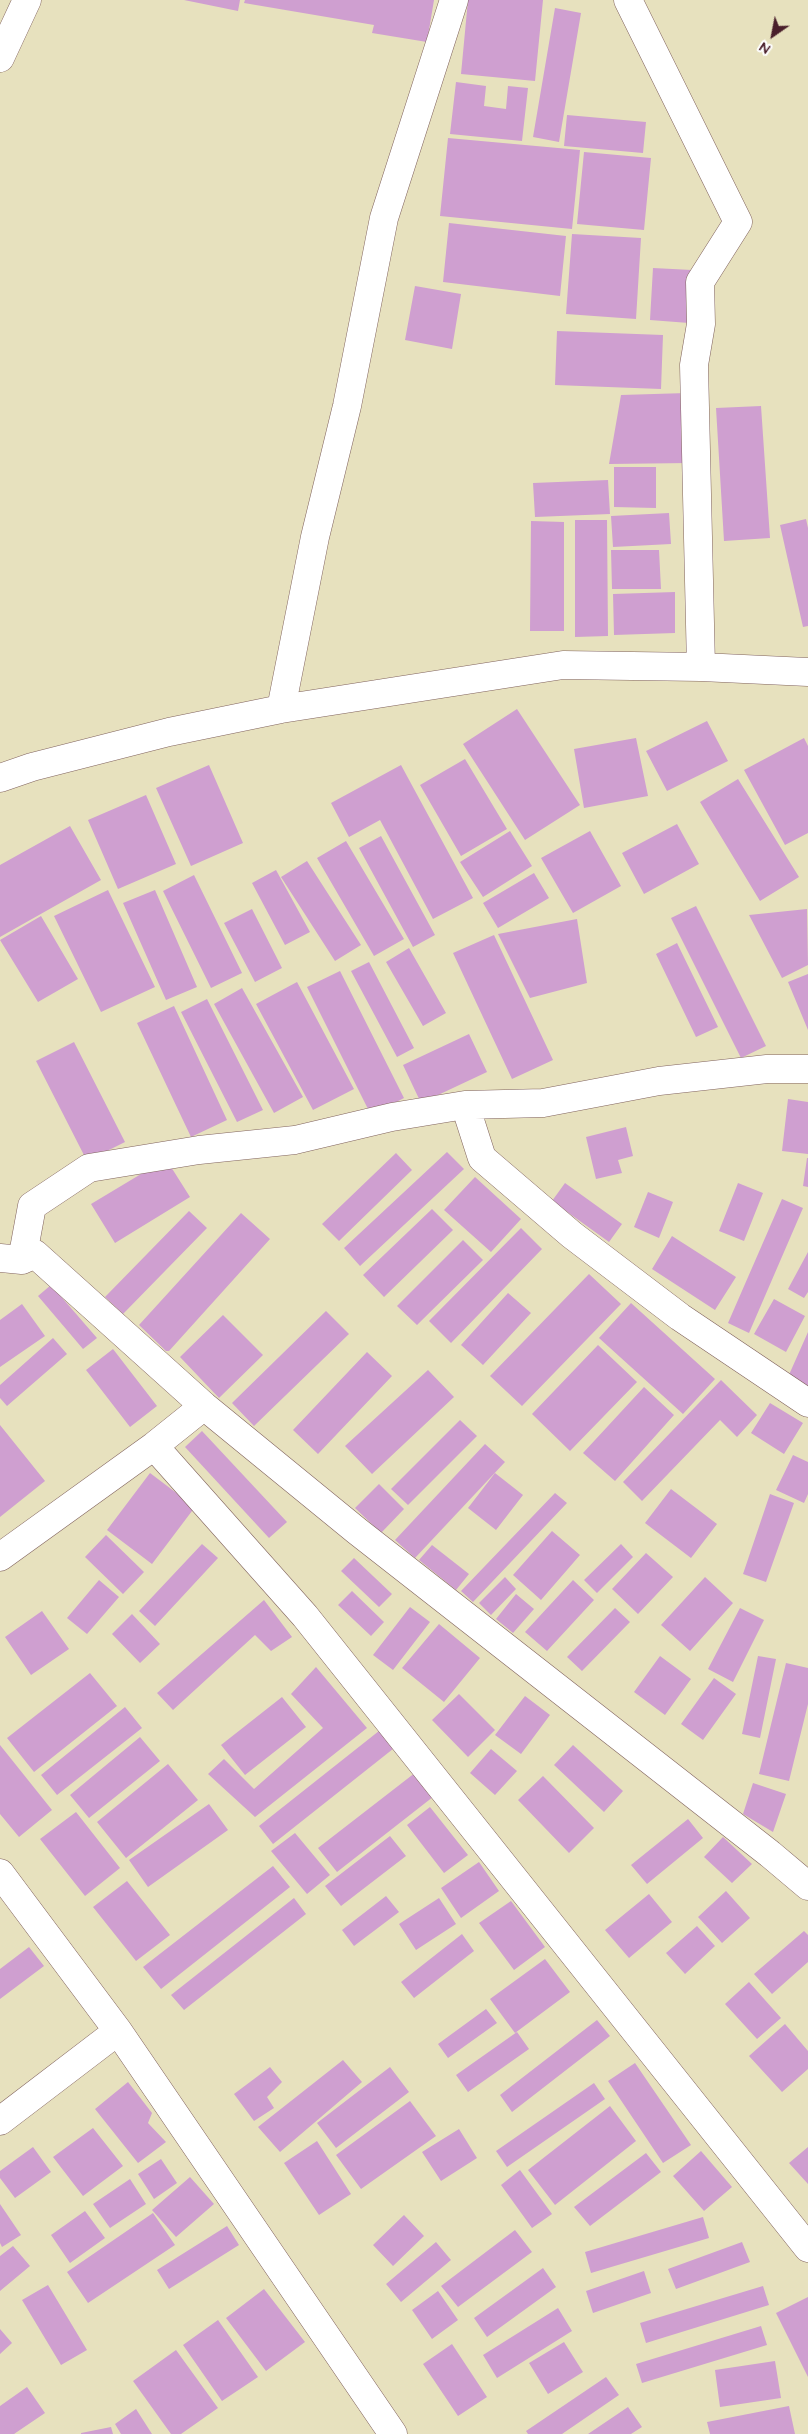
<!DOCTYPE html>
<style>
body{margin:0}
#map{position:relative;width:808px;height:2434px;overflow:hidden;background:#e7e1be;font-family:"Architects Daughter",sans-serif}
canvas{display:block}
.north{position:absolute;left:748px;top:10px;width:50px;height:50px;-webkit-text-stroke:4px #fff;paint-order:stroke;rotate:213deg;font-size:14px;font-weight:700;line-height:20px;text-align:center;color:#4a1f2b}
.north::after{content:'';display:block;margin:auto;width:18px;height:22px;background:#4a1f2b;clip-path:polygon(50% 0,100% 100%,50% 72%,0 100%)}
</style>
<div id="map">
<canvas width="808" height="2434"></canvas>
<div class="north">N</div>
</div>
<script>
const g = document.querySelector('canvas').getContext('2d');
g.lineJoin = 'round';
function paint(path, color) {
  g.fillStyle = color;
  g.fill(path, 'evenodd');
}
function toPath(rows) {
  const path = new Path2D();
  for (const r of rows) {
    path.moveTo(r[0], r[1]);
    for (let i = 2; i < r.length; i += 2) path.lineTo(r[i], r[i + 1]);
  }
  return path;
}
function trace(path, color, width, dash) {
  g.strokeStyle = color;
  g.lineWidth = width;
  g.lineCap = dash ? 'butt' : 'round';
  g.setLineDash(dash || []);
  g.stroke(path);
}
paint(toPath([
 [184,0,240,0,238,11],
 [245,0,434,0,427,42,372,33,374,25,244,3],
 [468,0,543,0,535,81,461,74],
 [555,8,581,13,559,142,533,137],
 [456,82,486,86,484,106,506,109,508,86,528,88,522,141,450,134],
 [567,115,646,122,643,153,564,146],
 [448,138,580,150,572,229,440,216],
 [584,152,651,158,644,230,577,224],
 [449,223,566,236,560,296,443,282],
 [572,234,641,238,636,319,566,314],
 [653,268,692,270,689,323,650,320],
 [415,286,461,294,452,349,405,340],
 [557,331,663,335,661,389,555,385],
 [687,393,689,463,609,464,621,395],
 [761,406,770,538,724,541,716,408],
 [614,467,656,467,656,508,614,507],
 [608,480,610,514,535,517,533,483],
 [669,513,671,544,613,547,611,516],
 [806,519,808,528,808,626,803,627,780,525],
 [575,520,607,520,608,636,575,637],
 [531,521,564,522,564,631,530,631],
 [611,550,659,550,661,589,612,589],
 [675,592,675,633,614,635,613,594],
 [517,709,580,805,525,840,463,744],
 [707,721,728,761,667,791,646,751],
 [636,738,648,796,584,808,574,749],
 [804,738,808,746,808,833,785,845,744,770],
 [465,759,507,829,461,856,420,785],
 [209,765,243,843,191,866,156,788],
 [401,765,473,898,433,919,380,820,349,837,331,803],
 [738,779,799,877,760,901,700,802],
 [146,795,176,864,118,889,88,820],
 [677,824,699,864,644,894,622,853],
 [70,826,101,880,0,937,0,865],
 [510,831,532,866,483,897,460,862],
 [590,831,621,886,573,913,541,858],
 [381,836,435,935,413,947,359,848],
 [346,841,404,939,374,956,317,858],
 [307,861,361,945,335,961,281,877],
 [276,870,310,932,285,945,252,883],
 [534,873,549,898,498,928,483,903],
 [194,875,242,973,211,988,163,891],
 [108,890,155,987,101,1012,54,916],
 [155,890,197,987,166,1000,123,903],
 [696,906,766,1046,741,1058,671,918],
 [252,909,282,968,255,982,224,923],
 [807,909,808,965,782,978,749,915],
 [41,916,78,979,38,1002,0,940],
 [577,919,587,983,530,998,498,934],
 [494,935,553,1060,512,1079,453,953],
 [677,943,718,1027,696,1037,656,954],
 [409,948,446,1013,423,1026,386,962],
 [369,962,414,1048,397,1057,351,971],
 [340,971,404,1098,371,1115,307,987],
 [808,974,808,1030,788,982],
 [297,982,354,1089,313,1110,256,1004],
 [242,988,303,1097,274,1113,214,1004],
 [207,999,263,1110,237,1122,181,1012],
 [174,1006,227,1120,191,1137,137,1023],
 [469,1034,487,1072,421,1103,403,1065],
 [74,1042,125,1142,87,1161,36,1061],
 [788,1099,808,1102,808,1154,782,1151],
 [626,1127,633,1156,618,1160,622,1173,596,1179,586,1137],
 [447,1152,464,1169,360,1266,344,1248],
 [396,1153,412,1170,339,1241,322,1224],
 [807,1158,808,1158,808,1187,803,1186],
 [166,1159,190,1197,115,1243,91,1204],
 [475,1177,521,1219,491,1252,444,1210],
 [565,1183,622,1224,609,1242,552,1201],
 [738,1183,763,1193,744,1241,719,1231],
 [648,1192,673,1202,659,1238,634,1227],
 [782,1199,803,1208,749,1333,728,1323],
 [432,1209,453,1230,384,1297,363,1275],
 [189,1211,207,1228,123,1314,105,1297],
 [241,1213,270,1239,169,1351,166,1351,139,1325],
 [521,1228,542,1249,451,1343,429,1321],
 [672,1236,736,1277,715,1310,652,1269],
 [463,1240,483,1260,417,1325,397,1306],
 [808,1252,808,1292,804,1298,788,1289],
 [589,1274,621,1304,522,1406,490,1376],
 [51,1285,97,1338,83,1349,38,1296],
 [508,1293,531,1313,483,1365,461,1345],
 [774,1299,805,1316,786,1352,754,1334],
 [631,1303,715,1379,683,1414,599,1338],
 [22,1304,45,1336,0,1367,0,1320],
 [326,1311,349,1334,254,1426,232,1403],
 [223,1315,263,1355,219,1398,180,1357],
 [808,1332,808,1386,788,1377],
 [53,1338,67,1354,7,1406,0,1398,0,1385],
 [598,1345,637,1382,570,1451,532,1414],
 [113,1349,157,1406,130,1427,86,1370],
 [367,1352,392,1376,318,1454,293,1430],
 [428,1370,454,1397,372,1474,345,1446],
 [721,1380,757,1415,737,1437,720,1420,642,1501,623,1482],
 [644,1387,674,1415,615,1481,583,1453],
 [770,1403,803,1423,784,1454,751,1433],
 [460,1420,477,1436,408,1505,391,1489],
 [0,1425,45,1481,0,1517],
 [202,1431,287,1522,269,1538,185,1447],
 [485,1444,505,1462,415,1558,395,1540],
 [793,1455,808,1462,808,1494,804,1503,776,1490],
 [150,1473,195,1507,152,1564,107,1530],
 [495,1473,523,1495,496,1530,468,1508],
 [379,1484,404,1509,381,1533,355,1508],
 [671,1489,717,1524,691,1558,645,1523],
 [555,1493,567,1503,473,1602,461,1591],
 [770,1494,794,1503,766,1582,743,1574],
 [552,1531,580,1555,541,1600,513,1575],
 [106,1535,144,1572,123,1594,85,1557],
 [202,1544,218,1558,155,1626,139,1611],
 [621,1544,633,1557,597,1593,584,1580],
 [432,1545,469,1574,456,1590,419,1560],
 [646,1553,673,1577,638,1614,612,1589],
 [354,1558,392,1594,379,1607,341,1571],
 [505,1577,516,1589,491,1615,479,1603],
 [705,1577,733,1603,690,1651,661,1625],
 [99,1580,119,1597,87,1634,67,1618],
 [573,1580,594,1600,547,1651,525,1632],
 [352,1591,384,1622,371,1636,338,1605],
 [516,1594,534,1609,513,1633,496,1619],
 [264,1600,292,1637,271,1651,255,1635,173,1710,157,1693],
 [410,1607,430,1622,393,1670,373,1655],
 [615,1608,630,1622,582,1671,567,1657],
 [740,1608,764,1620,733,1682,708,1669],
 [42,1611,69,1649,31,1675,5,1637],
 [132,1614,160,1644,140,1663,112,1634],
 [439,1624,480,1658,444,1702,402,1668],
 [660,1656,691,1679,665,1715,634,1692],
 [758,1656,776,1659,760,1738,742,1734],
 [786,1663,808,1668,808,1704,789,1781,759,1774],
 [316,1667,367,1728,255,1817,208,1774,224,1759,254,1789,323,1728,291,1694],
 [90,1673,117,1706,34,1772,7,1738],
 [714,1678,736,1694,703,1740,681,1724],
 [459,1694,495,1730,468,1757,432,1720],
 [525,1696,550,1715,521,1754,495,1735],
 [282,1697,306,1727,245,1775,221,1745],
 [125,1707,142,1728,57,1795,41,1775],
 [384,1727,398,1745,273,1844,259,1826],
 [140,1737,160,1761,89,1818,70,1795],
 [0,1745,52,1810,19,1837,0,1814],
 [573,1745,623,1791,604,1812,554,1765],
 [491,1749,517,1771,495,1795,470,1773],
 [168,1764,198,1800,126,1858,97,1822],
 [420,1769,438,1793,337,1872,318,1848],
 [543,1776,594,1828,569,1853,518,1800],
 [753,1783,786,1794,773,1832,743,1814],
 [209,1804,228,1830,148,1887,129,1860],
 [430,1807,468,1855,444,1873,407,1825],
 [76,1812,120,1868,85,1896,40,1839],
 [688,1819,703,1838,647,1884,631,1865],
 [295,1833,330,1875,307,1894,271,1851],
 [390,1836,406,1856,341,1906,325,1886],
 [723,1837,752,1864,732,1883,704,1857],
 [479,1862,499,1891,461,1918,441,1888],
 [273,1866,290,1887,161,1989,143,1967],
 [127,1881,170,1935,136,1961,93,1907],
 [726,1891,750,1918,722,1943,698,1917],
 [649,1894,672,1922,629,1958,605,1930],
 [386,1896,399,1912,354,1946,342,1930],
 [294,1898,306,1914,184,2010,171,1995],
 [439,1898,456,1924,416,1950,399,1924],
 [511,1901,545,1947,514,1970,479,1923],
 [697,1926,715,1946,685,1974,666,1953],
 [804,1931,808,1935,808,1962,772,1994,754,1974],
 [462,1934,474,1951,414,1998,401,1982],
 [29,1947,44,1966,0,1999,0,1969],
 [545,1959,570,1992,515,2033,490,1999],
 [749,1982,781,2018,757,2039,725,2004],
 [486,2009,497,2023,448,2058,438,2044],
 [597,2020,610,2036,512,2112,500,2095],
 [785,2024,808,2051,808,2069,782,2092,749,2056],
 [517,2032,529,2049,468,2092,456,2075],
 [343,2060,362,2082,280,2152,258,2127],
 [635,2063,691,2145,663,2163,608,2081],
 [270,2067,282,2082,267,2097,274,2108,254,2121,234,2094],
 [390,2067,409,2092,336,2148,317,2123],
 [128,2082,152,2113,148,2123,166,2142,138,2163,95,2109],
 [594,2083,605,2099,507,2167,496,2151],
 [410,2101,436,2136,361,2189,336,2155],
 [610,2106,636,2141,555,2205,528,2170],
 [93,2128,123,2166,83,2196,53,2157],
 [459,2129,477,2158,441,2181,422,2152],
 [317,2141,351,2194,319,2215,284,2163],
 [33,2147,51,2172,15,2198,0,2178,0,2171],
 [808,2147,808,2184,789,2163],
 [701,2151,732,2187,704,2211,673,2176],
 [646,2153,661,2172,590,2226,574,2207],
 [161,2159,177,2183,154,2199,138,2174],
 [520,2170,552,2214,532,2228,501,2185],
 [190,2177,214,2204,176,2237,152,2210],
 [130,2179,146,2204,110,2228,93,2204],
 [0,2204,21,2235,2,2247,0,2243],
 [85,2211,105,2238,70,2263,51,2235],
 [153,2213,175,2245,88,2303,67,2272],
 [404,2215,424,2236,393,2266,373,2245],
 [703,2217,709,2238,591,2273,585,2252],
 [227,2226,239,2245,169,2289,157,2270],
 [515,2230,532,2252,458,2307,441,2286],
 [436,2242,451,2260,401,2302,386,2284],
 [742,2242,750,2262,676,2289,668,2269],
 [13,2246,30,2266,0,2291,0,2256],
 [543,2268,556,2287,487,2337,474,2318],
 [644,2271,651,2293,593,2313,586,2291],
 [48,2285,87,2350,61,2365,22,2300],
 [763,2286,769,2305,646,2343,640,2323],
 [264,2289,305,2342,266,2371,226,2318],
 [438,2291,458,2320,432,2339,412,2310],
 [808,2297,808,2377,776,2313],
 [558,2308,572,2331,497,2378,483,2355],
 [218,2320,258,2377,222,2401,183,2345],
 [761,2326,767,2345,642,2383,636,2364],
 [0,2329,12,2343,0,2354],
 [564,2342,583,2372,548,2394,529,2363],
 [452,2344,487,2397,458,2416,423,2364],
 [176,2350,218,2408,181,2434,171,2434,133,2381],
 [775,2361,781,2398,720,2407,715,2370],
 [606,2377,619,2395,562,2434,528,2434,526,2431],
 [27,2387,45,2413,14,2434,0,2434,0,2406],
 [789,2406,795,2434,710,2434,707,2422],
 [628,2407,642,2427,631,2434,588,2434],
 [136,2409,152,2434,121,2434,115,2424],
 [111,2427,113,2434,81,2434,81,2433]
]), '#cf9fd0');
const minor = toPath([
 [628,0,738,222,700,282,701,324,694,365,701,667],
 [0,58,27,0],
 [281,709,315,537,347,406,384,218,454,0],
 [0,778,32,767,169,732,281,709,563,665,701,667,808,672],
 [465,1105,482,1158,572,1235,680,1317,808,1403],
 [0,1258,22,1260,35,1254,204,1406,357,1531,770,1854,808,1886],
 [22,1260,32,1206,89,1168,199,1150,295,1140,392,1117,465,1105,543,1103,659,1081,767,1069,808,1069],
 [154,1446,305,1616,808,2248],
 [0,1557,154,1446,204,1406],
 [0,1873,118,2031,393,2434],
 [0,2121,118,2031]
]);
trace(minor, '#81635e', 29);
trace(minor, '#fff', 28);
</script>
